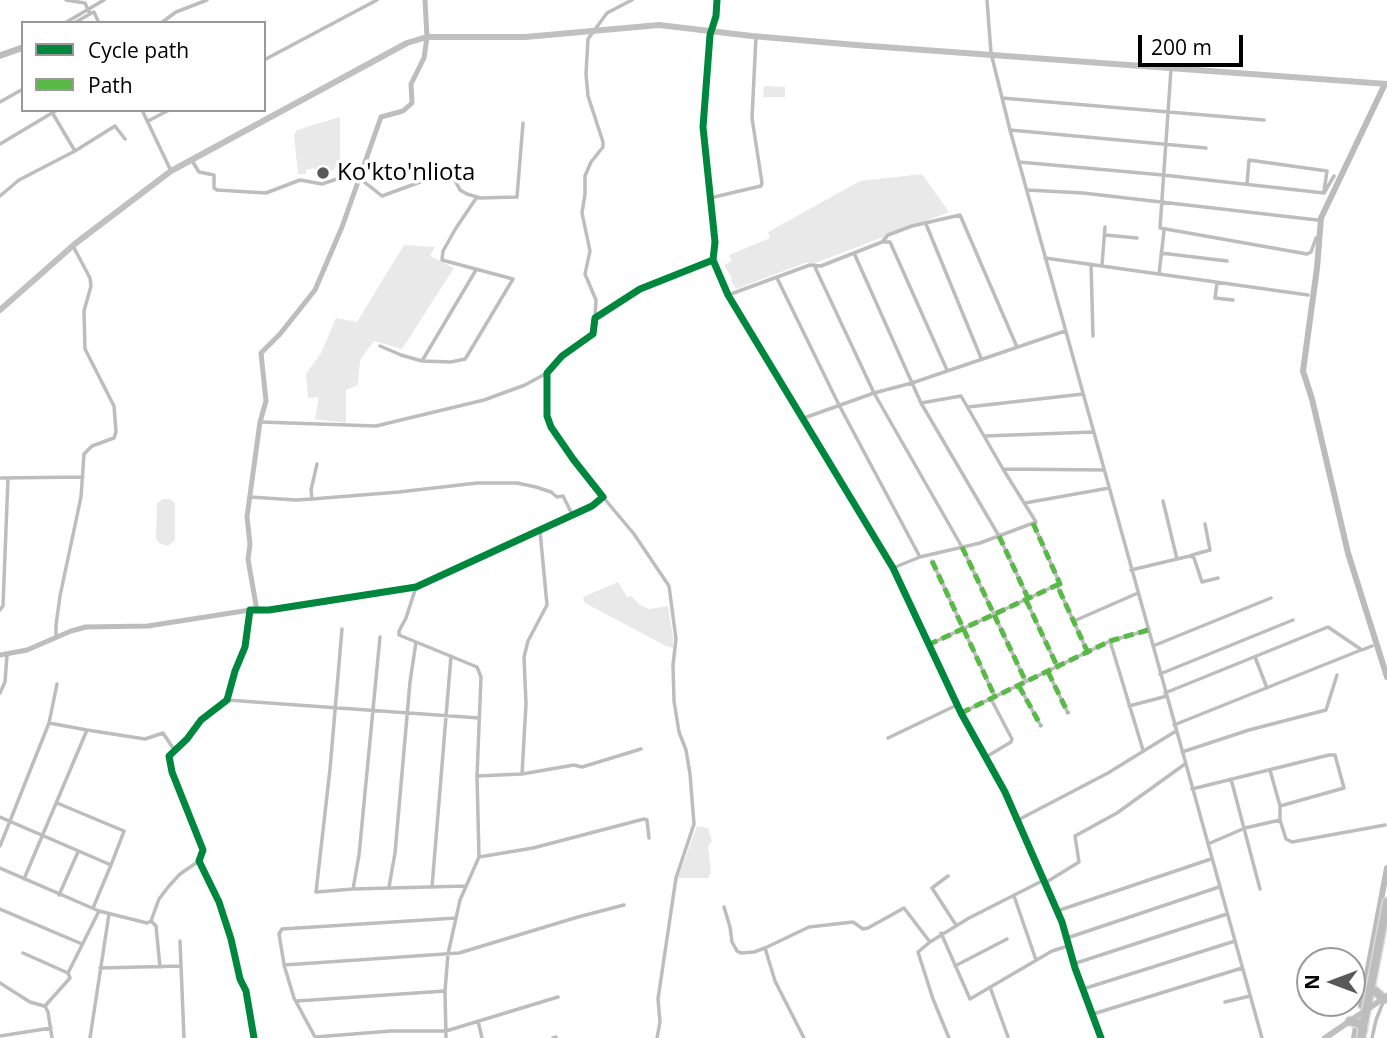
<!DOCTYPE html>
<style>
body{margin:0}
#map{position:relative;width:1387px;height:1038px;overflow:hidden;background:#fff;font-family:"Open Sans",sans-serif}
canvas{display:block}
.legend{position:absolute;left:21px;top:21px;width:245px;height:91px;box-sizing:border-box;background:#fff;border:2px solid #999;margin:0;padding:9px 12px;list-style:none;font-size:21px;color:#000}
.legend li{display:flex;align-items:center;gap:14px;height:35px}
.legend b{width:35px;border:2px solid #999}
.north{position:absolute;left:1296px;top:947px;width:70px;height:70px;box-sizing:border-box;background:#fff;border:2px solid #999;border-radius:50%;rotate:270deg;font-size:19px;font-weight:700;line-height:28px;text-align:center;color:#000}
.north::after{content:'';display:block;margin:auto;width:24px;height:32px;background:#595959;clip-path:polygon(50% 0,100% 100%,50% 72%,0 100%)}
.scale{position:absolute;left:1138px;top:35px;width:105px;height:32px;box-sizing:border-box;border:4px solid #000;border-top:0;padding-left:9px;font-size:21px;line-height:24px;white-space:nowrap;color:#000;-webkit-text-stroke:5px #fff;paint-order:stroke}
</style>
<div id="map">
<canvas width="1387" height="1038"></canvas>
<ul class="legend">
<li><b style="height:9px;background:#00873e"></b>Cycle path</li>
<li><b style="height:9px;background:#58b947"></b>Path</li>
</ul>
<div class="north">N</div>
<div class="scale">200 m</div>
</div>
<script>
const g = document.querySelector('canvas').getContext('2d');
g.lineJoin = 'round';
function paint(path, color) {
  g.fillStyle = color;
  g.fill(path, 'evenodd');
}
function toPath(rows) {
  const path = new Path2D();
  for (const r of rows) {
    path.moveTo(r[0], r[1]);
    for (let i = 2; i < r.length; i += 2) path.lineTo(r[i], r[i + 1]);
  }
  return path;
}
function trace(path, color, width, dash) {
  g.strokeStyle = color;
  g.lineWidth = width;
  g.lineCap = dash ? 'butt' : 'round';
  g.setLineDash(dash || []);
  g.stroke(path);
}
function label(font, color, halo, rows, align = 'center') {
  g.font = font + ' "Open Sans",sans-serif';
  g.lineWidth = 7;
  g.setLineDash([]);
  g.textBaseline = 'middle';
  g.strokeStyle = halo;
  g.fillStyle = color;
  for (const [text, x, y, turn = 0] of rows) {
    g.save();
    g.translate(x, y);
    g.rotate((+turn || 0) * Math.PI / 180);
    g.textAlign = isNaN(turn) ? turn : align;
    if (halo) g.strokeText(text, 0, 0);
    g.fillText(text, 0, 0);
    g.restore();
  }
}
paint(toPath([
 [764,86,785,87,785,97,763,97],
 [340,117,340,165,337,164,334,170,318,171,313,168,306,170,306,174,298,174,294,135,297,130],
 [922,174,949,212,815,263,805,263,736,289,731,280,732,278,724,265,732,261,729,255,770,238,768,232,860,181],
 [404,245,435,247,430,256,454,268,402,349,374,341,360,360,358,385,346,390,346,423,315,419,319,397,308,398,306,374,321,353,336,318,357,322],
 [163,499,170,499,175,503,175,540,168,546,159,543,156,539,157,503],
 [618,582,627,597,631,596,640,605,649,609,668,606,673,638,673,648,666,646,585,603,583,597],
 [697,826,708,828,712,841,708,846,711,872,708,878,678,878]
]), '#e9e9e9');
trace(toPath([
 [65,23,104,0],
 [0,54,23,46]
]), '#bbb', 3.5);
trace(toPath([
 [1384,86,1321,218,1317,268,1303,371,1312,399,1348,553,1387,677],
 [1361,1006,1387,868],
 [1354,1038,1356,1027]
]), '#bbb', 6);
const trunk = toPath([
 [1375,991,1384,999],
 [1350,1021,1360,1024,1363,1030],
 [1361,1038,1387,902]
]);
trace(trunk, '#dbdbdb', 11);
trace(toPath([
 [66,0,85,3,90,14,74,23],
 [987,0,991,53,1010,130,1262,1038],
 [91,13,94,12,99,23],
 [161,23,176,12,207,0],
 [0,57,23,49],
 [264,60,377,0],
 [1171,69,1160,228,1307,254,1311,252,1316,238],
 [1002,98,1264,120],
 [0,102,23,89],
 [142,110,171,171],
 [53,114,75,151],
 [148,121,169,110],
 [1010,130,1206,148],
 [0,144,57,110],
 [191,159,199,172,214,175,214,188,217,190,266,193,300,180,322,184,346,176,358,177,382,196,450,171,460,190,467,194,480,198,517,197,523,123],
 [1019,162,1163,175,1324,193,1334,176],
 [1247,184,1249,160,1327,171,1324,191],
 [1027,190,1083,193,1317,220],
 [0,196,19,180,75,151,115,126,125,139],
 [710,198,761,186,762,183,752,118,756,36],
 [926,224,981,358],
 [1105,235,1137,238],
 [884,242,890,242,947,370],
 [854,253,921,403,999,536,1028,598],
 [1161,253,1227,261],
 [1045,258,1308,295],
 [1091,264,1093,336],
 [814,265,874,393,962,547,1026,682],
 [1102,265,1105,227],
 [1159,274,1164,231],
 [777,278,839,405,920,557],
 [1217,283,1215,298,1233,300],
 [728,295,810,265,821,266,854,253,882,242,888,235,912,226,960,215,1017,347],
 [595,318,596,300,585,274,590,251,582,213,585,194,585,176,591,162,603,147,603,142,588,96,586,74,588,39,607,13,632,0],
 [380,346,401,355,422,361,451,362,465,359,467,356,513,279,442,260,443,251,456,228,477,197],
 [422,361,476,270],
 [968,407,1083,394],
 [804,418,874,393,912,383,1065,331],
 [261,422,376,426,484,400,525,385,547,373],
 [985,436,1093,432],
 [1003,469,1104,470],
 [0,478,83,477],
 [250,497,296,500,312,499,311,490,317,464],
 [603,497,634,534,669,586,676,639,673,665,674,701,679,732,686,750,690,774,694,824,676,878,658,999,660,1022,657,1038],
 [312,499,399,492,477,483,517,483,536,487,551,492,557,497,563,496,572,514],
 [1025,503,1109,488],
 [1033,523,1060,584,1057,585,1088,653],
 [1192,555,1210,550,1205,524],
 [1177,559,1190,556,1194,558,1202,582,1218,578],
 [932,561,995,697],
 [893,568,920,557,980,543,1036,522,1003,469,961,396,921,403],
 [1131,570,1177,559,1163,501],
 [416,587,406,618,399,631,399,635,477,667,481,677,477,776,479,857,460,900,448,954,445,991,446,1038],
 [1026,600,1058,668],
 [0,610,3,606,8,478],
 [1074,621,1138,593],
 [342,629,330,769,316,892,353,889,466,886],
 [56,637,56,625,60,596,81,497,84,454,92,446,114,438,116,432,114,406,85,349,84,311,91,286,90,278,73,246],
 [1110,641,1143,750],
 [928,645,1057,585],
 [1153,646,1271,598],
 [1255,657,1267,688],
 [1048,672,1068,713],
 [1160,674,1293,620],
 [1019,686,1041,726],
 [0,693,5,682,7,655],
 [1165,693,1328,627,1362,650,1372,646],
 [227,700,479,718],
 [1129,706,1167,696],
 [961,713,1110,641,1148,630],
 [49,723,57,684],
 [1174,725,1361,650],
 [888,738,957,705],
 [1182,752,1249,730,1326,710,1337,675],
 [986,757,1011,742,1012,739,991,699],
 [1270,770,1280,806,1280,820],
 [522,774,574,765,582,767,641,749],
 [477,776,522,774,526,704,524,657,528,641,547,605,540,531],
 [1231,779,1260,889],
 [1192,789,1329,755,1335,755,1344,788,1280,806],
 [57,803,124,831,111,865],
 [0,817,111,865,93,908],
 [1018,820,1108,773,1176,731],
 [1208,844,1245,828,1280,820,1286,839,1292,842,1385,825],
 [0,846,49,723,87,730],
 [479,857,533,848,644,819,647,820,649,838],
 [0,868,99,911,147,923,151,921,159,899,169,886,180,874,199,861],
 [948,876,932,888,956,925],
 [24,879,87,730,145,739,163,733,175,751],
 [1045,883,1079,862,1075,836,1117,813,1185,764],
 [389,887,395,853,410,682,416,642],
 [432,887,451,656],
 [353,889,359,855,380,637],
 [59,895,78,852],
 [1014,896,1036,960],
 [724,907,730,927,732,942,737,951,741,953,754,952,765,948,775,981,804,1038],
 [0,909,82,944],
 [1057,911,1211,859],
 [151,921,156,926,160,967],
 [941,933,970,999,1052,951,1068,946],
 [1067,938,1219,887],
 [180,941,184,1038],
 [930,942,918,952,933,999,949,1038],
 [765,948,809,927,853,922,863,929,868,928,904,908,930,942,969,918,1044,880],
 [23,953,68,973],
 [284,964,279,934,282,929,456,918],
 [1073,964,1227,914],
 [955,966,1007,939],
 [100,968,181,966],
 [0,983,30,1002,44,1006],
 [990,987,1008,1037],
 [1083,989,1235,941],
 [558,997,446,1031,391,1031,315,1037,294,998,284,965,459,953,578,917,624,905],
 [297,1001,445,991],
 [1225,1002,1250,996],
 [45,1006,70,978,68,973,99,911],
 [45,1006,48,1012,52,1038],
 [1093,1014,1242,968],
 [478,1021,482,1038],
 [0,1036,51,1028],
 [90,1038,109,914],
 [553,1038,556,1037],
 [1372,1038,1376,1020,1384,1000]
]), '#bdbdbd', 3.5);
trace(toPath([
 [717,0,716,16,710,35,703,127,715,242,713,260,728,295,893,568,961,713,1005,792,1062,922,1075,968,1101,1038],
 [257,611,248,559,250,544,247,517,260,422,266,401,261,353,280,334,315,290,342,227,381,117,403,111,412,103,411,84,424,58,427,37,425,0],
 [0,655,27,650,71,631,86,627,148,626,250,610],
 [254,1038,246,991,240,979,231,939,219,902,199,861,203,850,172,772,169,756,187,739,201,720,227,700,235,671,245,647,250,610,269,610,416,587,592,506,603,497,573,459,551,427,547,416,547,373,562,356,593,334,595,318,640,289,713,260]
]), '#bdbdbd', 5);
trace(toPath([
 [0,310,76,243,171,171,407,43,427,37,525,37,659,25,752,36,856,45,1387,84],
 [1325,1038,1387,996]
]), '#c0c0c0', 6);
trace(trunk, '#bdbdbd', 8);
trace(toPath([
 [1033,523,1060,584,1057,585,1088,653],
 [999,536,1028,598],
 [962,547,1026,682],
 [932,561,995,697],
 [1026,600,1058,668],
 [928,645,1057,585],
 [1048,672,1068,713],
 [1019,686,1041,726],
 [961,713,1110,641,1148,630]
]), '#58b947', 5, [10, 5]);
trace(toPath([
 [717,0,716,16,710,35,703,127,715,242,713,260,728,295,893,568,961,713,1005,792,1062,922,1075,968,1101,1038],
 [254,1038,246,991,240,979,231,939,219,902,199,861,203,850,172,772,169,756,187,739,201,720,227,700,235,671,245,647,250,610,269,610,416,587,592,506,603,497,573,459,551,427,547,416,547,373,562,356,593,334,595,318,640,289,713,260]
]), '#00873e', 7);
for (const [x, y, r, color] of [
 [323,173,7,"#595959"]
]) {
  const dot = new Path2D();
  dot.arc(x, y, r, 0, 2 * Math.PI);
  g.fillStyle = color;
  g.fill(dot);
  trace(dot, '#fff', 2.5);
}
label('24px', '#000', '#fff', [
 ["Ko'kto'nliota",337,173]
], 'left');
</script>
